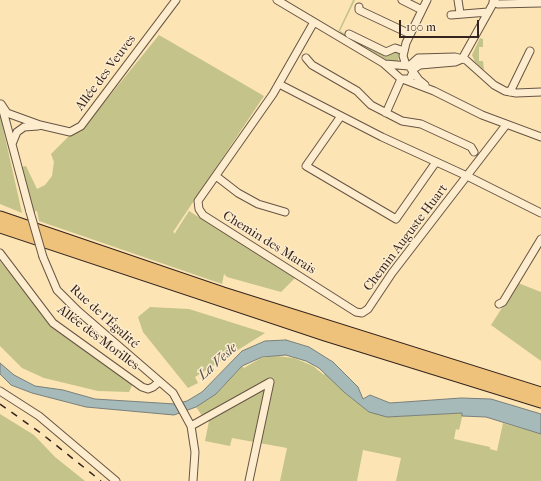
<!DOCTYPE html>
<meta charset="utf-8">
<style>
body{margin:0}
#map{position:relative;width:541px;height:481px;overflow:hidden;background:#fce4b4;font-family:"IM FELL French Canon",serif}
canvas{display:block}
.scale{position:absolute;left:399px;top:20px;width:80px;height:18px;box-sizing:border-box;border:2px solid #35241e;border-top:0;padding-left:5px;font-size:12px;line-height:14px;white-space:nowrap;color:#35241e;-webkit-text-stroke:3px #fdedce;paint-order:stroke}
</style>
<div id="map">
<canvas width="541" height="481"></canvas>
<div class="scale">100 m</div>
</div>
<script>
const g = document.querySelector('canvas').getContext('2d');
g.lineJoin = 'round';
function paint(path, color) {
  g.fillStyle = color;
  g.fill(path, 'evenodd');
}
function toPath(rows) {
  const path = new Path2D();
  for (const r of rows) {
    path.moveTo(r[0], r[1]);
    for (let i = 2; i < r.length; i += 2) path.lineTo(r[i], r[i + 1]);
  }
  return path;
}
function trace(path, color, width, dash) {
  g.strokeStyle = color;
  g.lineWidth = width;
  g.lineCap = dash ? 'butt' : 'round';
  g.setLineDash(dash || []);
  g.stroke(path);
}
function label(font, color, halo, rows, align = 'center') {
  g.font = font + ' "IM FELL French Canon",serif';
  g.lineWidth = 3;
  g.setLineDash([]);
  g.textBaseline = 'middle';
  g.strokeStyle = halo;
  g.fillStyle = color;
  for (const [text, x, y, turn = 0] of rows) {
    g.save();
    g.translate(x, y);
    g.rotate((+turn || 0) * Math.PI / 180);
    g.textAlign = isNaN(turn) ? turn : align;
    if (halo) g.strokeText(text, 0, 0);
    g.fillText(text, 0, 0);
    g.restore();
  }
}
paint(toPath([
 [353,0,355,0,340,31,383,54,392,51,399,53,398,62,390,62,340,33,340,31,338,32],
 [159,35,264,96,173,232,177,235,175,233,189,211,295,278,281,292,227,277,224,274,222,284,39,221,37,211,33,211,21,167,26,166,37,189,45,185,52,176,54,162,51,154,71,134,81,131],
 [480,38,483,39,483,47,479,47,479,61,483,61,484,70,475,62,472,55],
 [0,115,22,213,0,204],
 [0,261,50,322,133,383,129,392,98,391,44,378,22,368,0,346],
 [518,283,541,292,541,361,491,325],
 [150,307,189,309,265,333,195,377,198,383,188,388,143,332,138,317],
 [277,356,294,358,313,366,324,375,325,373,344,392,369,412,387,417,463,413,459,430,456,429,454,439,490,447,490,449,497,451,503,423,541,434,541,481,396,481,401,458,363,450,357,481,280,481,287,448,232,438,230,446,205,441,209,421,203,417,196,407,216,394,242,366,244,368,261,358],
 [0,414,34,435,55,457,85,481,0,481]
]), '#c3c38a');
const water = toPath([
 [286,340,309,347,333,362,358,387,363,399,370,395,390,403,461,398,491,399,541,414,541,434,486,417,462,416,462,413,387,417,369,412,344,392,319,368,306,361,286,355,262,357,242,366,216,394,196,407,174,415,86,407,32,393,11,385,0,374,0,363,14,375,35,386,63,390,95,399,175,404,187,401,202,392,242,351,265,341,286,340]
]);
paint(water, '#a6bbb9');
trace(water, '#797f7b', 1);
const minor = toPath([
 [277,0,383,63,401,79,410,79,413,72],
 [402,0,422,10],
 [458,0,460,13],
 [493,2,498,4,541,3],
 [359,7,359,10,410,34],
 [451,15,488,12],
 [314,22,273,94,198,201,199,209,203,215,356,312,362,313,368,309,392,273,506,125],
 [349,34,386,52,395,48,404,51],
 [306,58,312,65,357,91,371,105,402,121,421,124,471,147,474,152],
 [385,64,409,66,419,80,425,85],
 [406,65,403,56,406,43,427,0],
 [409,66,418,58,455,57,466,60,494,85,505,91,516,93,541,92],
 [412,70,420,65,455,62,462,59,495,0],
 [405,80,434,91,482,115,541,137],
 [279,84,382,137,467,176,541,213],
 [510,92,530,51],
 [1,104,7,113,40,125,70,132,81,126,176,0],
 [2,107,30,212],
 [386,113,401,79],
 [341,116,306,166,396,219,436,162],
 [12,144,17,132,24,127,38,126],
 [216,176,238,193,258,204,285,212],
 [0,253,53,323,142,387,148,389,153,387,159,382],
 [43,257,57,290,78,311,173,393,191,426],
 [499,304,503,302,541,239],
 [0,391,39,416,116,481],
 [193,481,195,452,191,426,270,382],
 [249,481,270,382]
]);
const highway = toPath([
 [0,217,223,293,541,393],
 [0,227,325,335,541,402]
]);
trace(minor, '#675444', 9);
trace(highway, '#35241e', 13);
trace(minor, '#fdedce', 7);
trace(highway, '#eec27a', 11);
trace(toPath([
 [0,404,42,434,101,481]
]), '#35241e', 1.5, [7, 7]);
const minorBridge = toPath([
 [30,212,43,257]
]);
trace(minorBridge, '#675444', 9, []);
trace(minorBridge, '#fdedce', 7);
label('13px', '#35241e', '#fdedce', [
 ["Allée des Veuves",106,73,-53],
 ["Chemin Auguste Huart",406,238,-53],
 ["Chemin des Marais",269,243,32],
 ["Rue de l'Égalité",104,317,42],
 ["Allée des Morilles",98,338,37]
]);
label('italic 14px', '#57514c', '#fdedce', [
 ["La Vesle",218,362,-42]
]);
</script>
